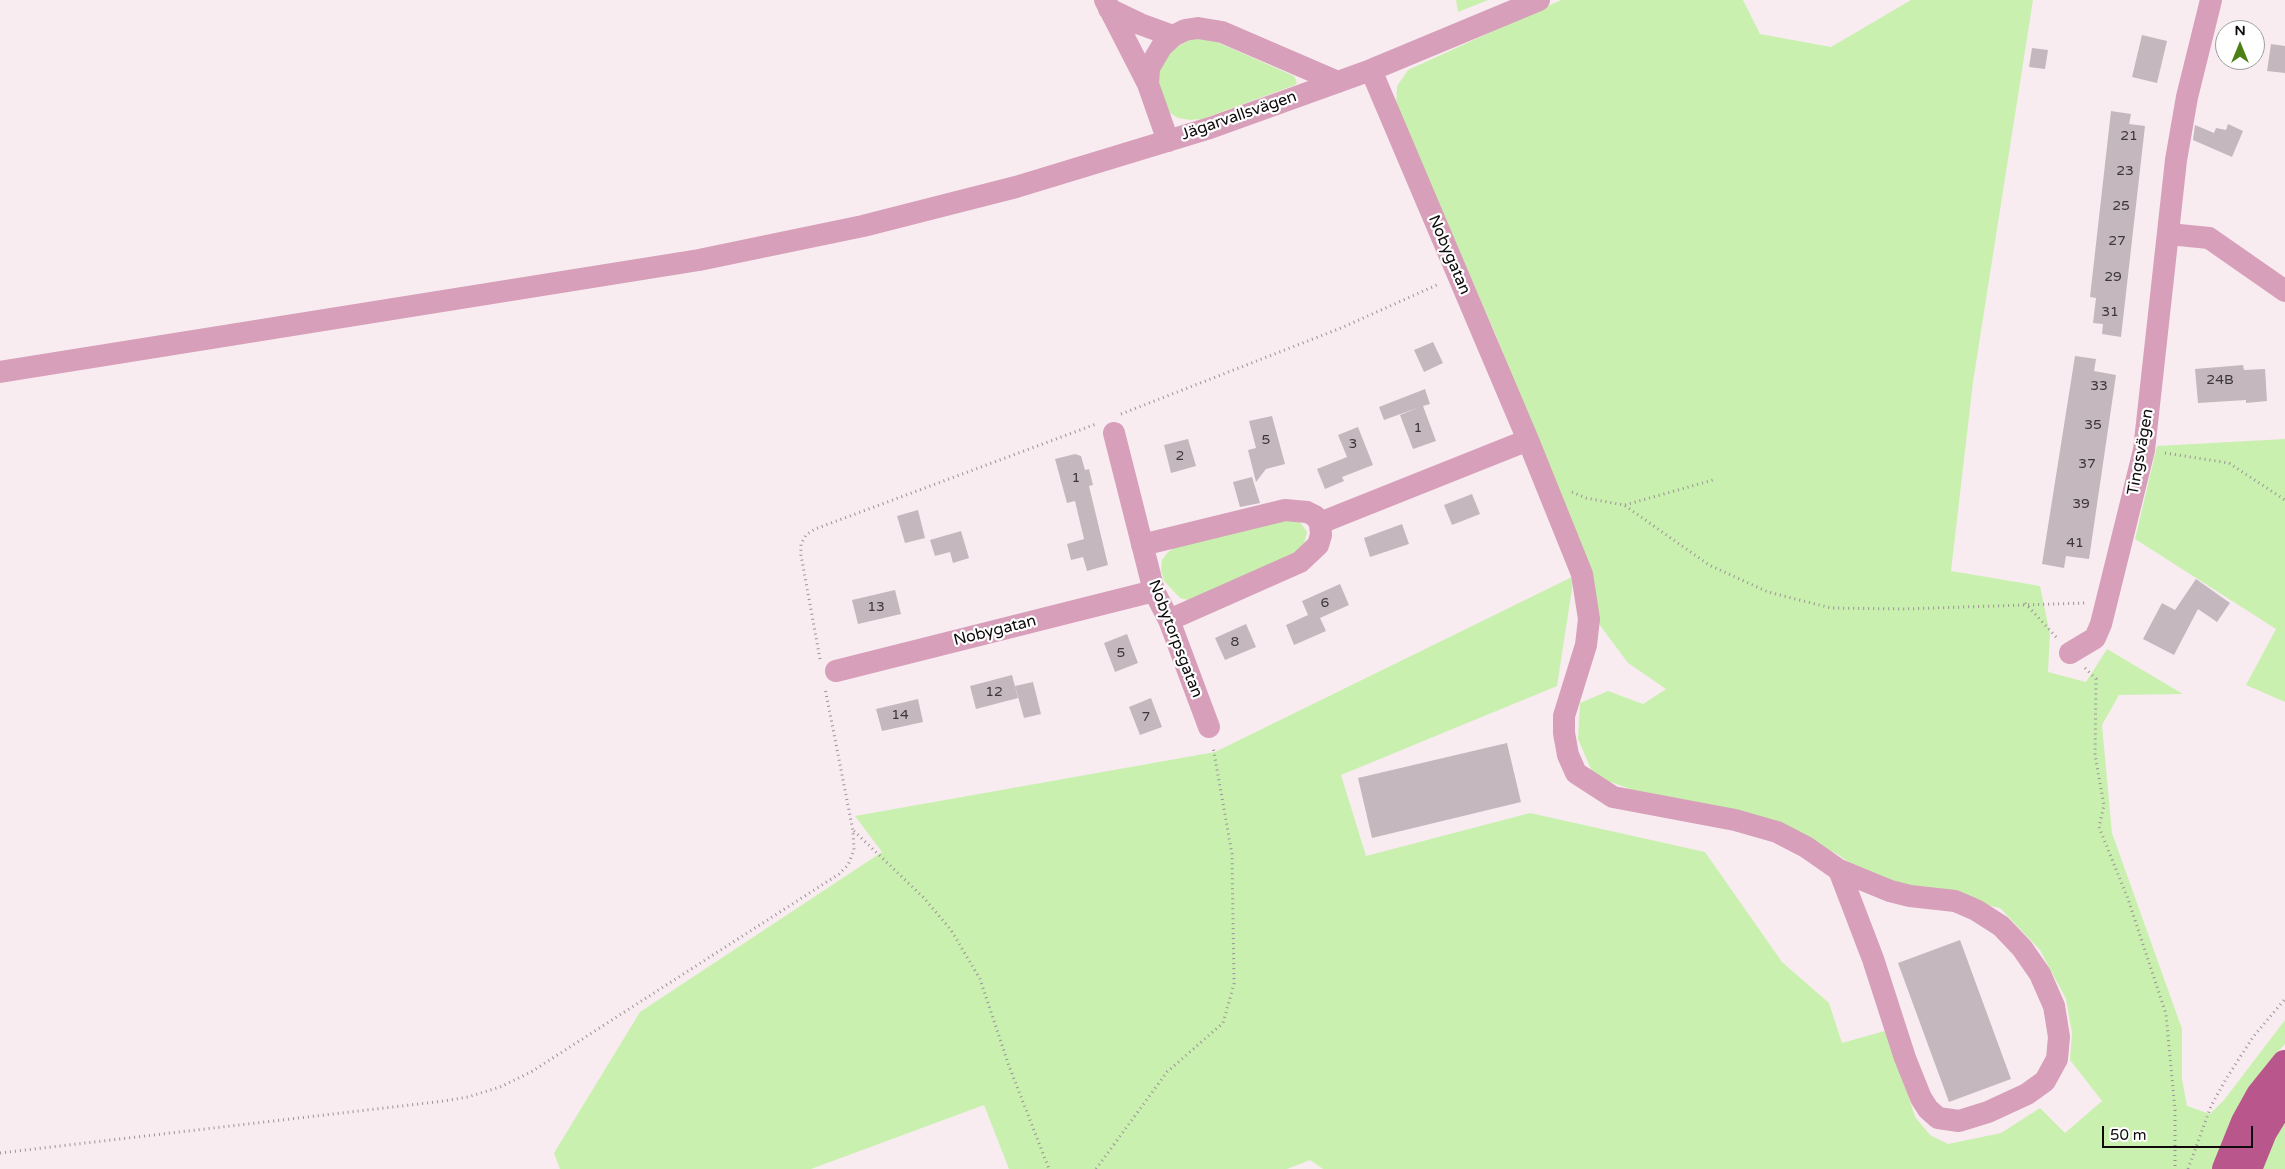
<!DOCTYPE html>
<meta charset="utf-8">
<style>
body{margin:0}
#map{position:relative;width:2285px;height:1169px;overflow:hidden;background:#f8ecf1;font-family:"Varela Round",sans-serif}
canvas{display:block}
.north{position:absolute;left:2215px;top:20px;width:50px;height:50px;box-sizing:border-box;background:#fff;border:1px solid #9f9d9e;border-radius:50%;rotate:0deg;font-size:14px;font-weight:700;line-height:20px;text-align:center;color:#0f0b0d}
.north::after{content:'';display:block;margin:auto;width:18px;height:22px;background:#4d8014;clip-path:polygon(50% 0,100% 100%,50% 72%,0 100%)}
.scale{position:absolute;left:2102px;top:1126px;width:151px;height:22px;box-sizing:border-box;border:2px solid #0f0b0d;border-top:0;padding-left:6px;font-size:15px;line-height:18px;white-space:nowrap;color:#0f0b0d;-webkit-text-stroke:4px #fff;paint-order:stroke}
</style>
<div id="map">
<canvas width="2285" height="1169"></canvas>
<div class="north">N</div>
<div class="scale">50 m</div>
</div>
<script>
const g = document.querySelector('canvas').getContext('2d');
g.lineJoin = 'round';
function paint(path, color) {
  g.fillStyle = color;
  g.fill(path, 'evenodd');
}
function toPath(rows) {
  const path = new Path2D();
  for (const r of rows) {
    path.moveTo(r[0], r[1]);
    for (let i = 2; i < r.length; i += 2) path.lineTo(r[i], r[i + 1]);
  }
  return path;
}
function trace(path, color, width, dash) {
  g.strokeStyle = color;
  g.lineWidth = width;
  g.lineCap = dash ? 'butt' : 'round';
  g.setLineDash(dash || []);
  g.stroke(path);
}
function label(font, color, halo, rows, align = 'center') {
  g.font = font + ' "Varela Round",sans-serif';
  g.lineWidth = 4.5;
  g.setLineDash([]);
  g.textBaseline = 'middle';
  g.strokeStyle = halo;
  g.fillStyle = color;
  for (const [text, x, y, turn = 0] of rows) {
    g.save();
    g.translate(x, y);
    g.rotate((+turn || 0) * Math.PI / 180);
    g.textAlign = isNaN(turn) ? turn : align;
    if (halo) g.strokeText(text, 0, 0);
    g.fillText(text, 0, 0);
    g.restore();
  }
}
paint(toPath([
 [1456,0,1488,0,1458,12],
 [1561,0,1743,0,1760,34,1831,47,1911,0,2033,0,1973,382,1951,571,2040,586,2050,634,2048,672,2086,682,2107,649,2183,694,2119,695,2102,725,2112,833,2182,1029,2182,1079,2187,1106,2210,1114,2224,1100,2285,1020,2285,1044,2273,1057,2235,1112,2212,1169,1323,1169,1310,1160,1287,1169,1009,1169,984,1105,811,1169,560,1169,554,1153,640,1012,882,852,855,816,1215,752,1574,576,1557,686,1341,775,1366,856,1530,813,1705,852,1782,962,1829,1003,1842,1043,1888,1030,1915,1117,1930,1135,1948,1144,2001,1133,2040,1108,2065,1133,2102,1101,2070,1060,2072,1033,2066,999,2040,950,2000,908,1871,878,1837,854,1770,820,1641,793,1594,776,1578,739,1580,703,1608,691,1643,704,1666,689,1628,663,1593,616,1588,565,1495,333,1396,108,1397,86,1408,70],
 [1201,38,1210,39,1294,76,1297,83,1295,85,1202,119,1190,120,1178,118,1170,113,1165,105,1159,81,1159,71,1167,55,1177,47,1188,40],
 [2285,439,2285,702,2246,685,2276,629,2135,539,2157,446],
 [1285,519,1300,522,1307,532,1304,544,1294,554,1189,600,1180,598,1164,581,1161,570,1162,560,1168,552,1177,546],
 [2285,1120,2285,1169,2261,1169,2277,1134]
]), '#caf0b0');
paint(toPath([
 [2142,35,2167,41,2157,83,2132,77],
 [2271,44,2285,46,2285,73,2267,71],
 [2032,48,2048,50,2045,69,2029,67],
 [2111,111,2131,114,2129,124,2145,126,2121,337,2102,334,2103,324,2093,323,2096,298,2090,297],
 [2228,124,2243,131,2232,157,2193,140,2195,125,2214,133,2216,128,2226,130],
 [1433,342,1443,363,1424,372,1414,350],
 [2075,356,2096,359,2094,371,2116,375,2089,559,2066,556,2064,568,2042,564],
 [2243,365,2244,370,2265,369,2267,401,2246,403,2246,400,2198,403,2195,369],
 [1425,389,1430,404,1423,406,1436,441,1413,449,1400,415,1420,407,1384,420,1379,407],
 [1272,416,1285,464,1266,469,1256,482,1248,450,1256,448,1249,421],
 [1358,427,1373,465,1342,477,1344,481,1325,489,1317,469,1347,457,1338,435],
 [1188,439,1196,466,1171,473,1164,445],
 [1075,454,1081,456,1085,470,1089,469,1093,485,1089,486,1108,565,1087,571,1083,557,1071,560,1067,544,1084,539,1075,501,1067,503,1055,459],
 [1252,477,1260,503,1240,507,1233,482],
 [1472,494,1480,514,1452,525,1444,505],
 [918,510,925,538,905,543,897,516],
 [1402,524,1409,544,1370,557,1364,538],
 [961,531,969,558,953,563,950,552,935,556,930,540],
 [2196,579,2230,603,2217,622,2198,609,2174,655,2143,639,2162,603,2175,610],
 [1340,584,1349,605,1320,618,1326,631,1294,645,1286,625,1308,615,1302,601],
 [895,590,901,614,858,624,852,600],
 [1246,624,1256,647,1225,660,1215,638],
 [1127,634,1138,663,1115,672,1104,643],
 [1012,675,1018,698,976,709,970,686],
 [1033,682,1041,714,1024,718,1015,686],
 [1151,698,1162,727,1140,735,1129,707],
 [918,699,923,722,882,731,876,709],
 [1507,743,1521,802,1372,838,1358,778],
 [1960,940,2011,1079,1949,1102,1898,963]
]), '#c4b8be');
trace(toPath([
 [1121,414,1341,328,1439,284],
 [2165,453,2229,463,2285,500],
 [1572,492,1586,498,1624,505,1709,565,1768,592,1831,608,1904,609,2085,603],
 [1625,505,1713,480],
 [2025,603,2057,638],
 [820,659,801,555,801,544,806,535,815,529,1096,424],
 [2085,668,2096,679,2095,755,2104,805,2099,827,2128,899,2166,1014,2175,1110,2175,1169],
 [854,831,924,898,951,930,980,979,1009,1066,1049,1169],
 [0,1153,444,1101,468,1097,500,1087,531,1072,839,874,848,865,854,850,853,831,825,688],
 [1096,1169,1167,1072,1223,1023,1234,984,1232,854,1213,747],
 [2188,1169,2211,1106,2226,1079,2253,1037,2285,999]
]), '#9b9296', 3, [1, 4]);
trace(toPath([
 [1105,0,1148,84],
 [1109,9,1140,24,1173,36],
 [1371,70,1528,440,1582,574,1589,619,1586,645,1564,716,1564,733,1568,755,1576,773,1613,797,1735,820,1777,832,1806,847,1839,870,1873,959,1905,1058,1921,1098,1928,1109,1938,1118,1959,1121,1988,1112,2027,1094,2045,1081,2057,1059,2059,1037,2054,1006,2040,974,2022,948,2001,926,1976,910,1955,901,1910,896,1890,891,1839,870],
 [1168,141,1148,84,1149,68,1162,46,1173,36,1185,30,1198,28,1222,32,1338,82],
 [2169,234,2209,238,2285,291],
 [0,372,699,260,863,226,1016,187,1210,128,1371,70,1539,0],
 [1114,433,1154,591,1169,620,1209,727],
 [1320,523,1528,440],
 [1142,545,1285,510,1307,512,1315,516,1320,523,1321,535,1318,545,1300,562,1169,620],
 [2070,653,2095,638,2101,624,2144,450,2176,160,2187,97,2211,0],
 [836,671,1154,591]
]), '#d79fb9', 22);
trace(toPath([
 [2226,1169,2245,1122,2260,1095,2285,1064],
 [2248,1169,2263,1132,2285,1096]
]), '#b9568b', 28);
label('14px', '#3c3639', null, [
 ["21",2129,136],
 ["23",2125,171],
 ["25",2121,206],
 ["27",2117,241],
 ["29",2113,277],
 ["31",2110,312],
 ["24B",2220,380],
 ["33",2099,386],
 ["35",2093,425],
 ["1",1418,428],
 ["5",1266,440],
 ["3",1353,444],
 ["2",1180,456],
 ["37",2087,464],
 ["1",1076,478],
 ["39",2081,504],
 ["41",2075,543],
 ["6",1325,603],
 ["13",876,607],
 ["8",1235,642],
 ["5",1121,653],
 ["12",994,692],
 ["14",900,715],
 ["7",1146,717]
]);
label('16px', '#0f0b0d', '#fff', [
 ["Jägarvallsvägen",1239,116,-19],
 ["Nobygatan",1449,255,67],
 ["Tingsvägen",2141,452,-80],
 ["Nobygatan",995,631,-14],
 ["Nobytorpsgatan",1175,639,69]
]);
</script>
